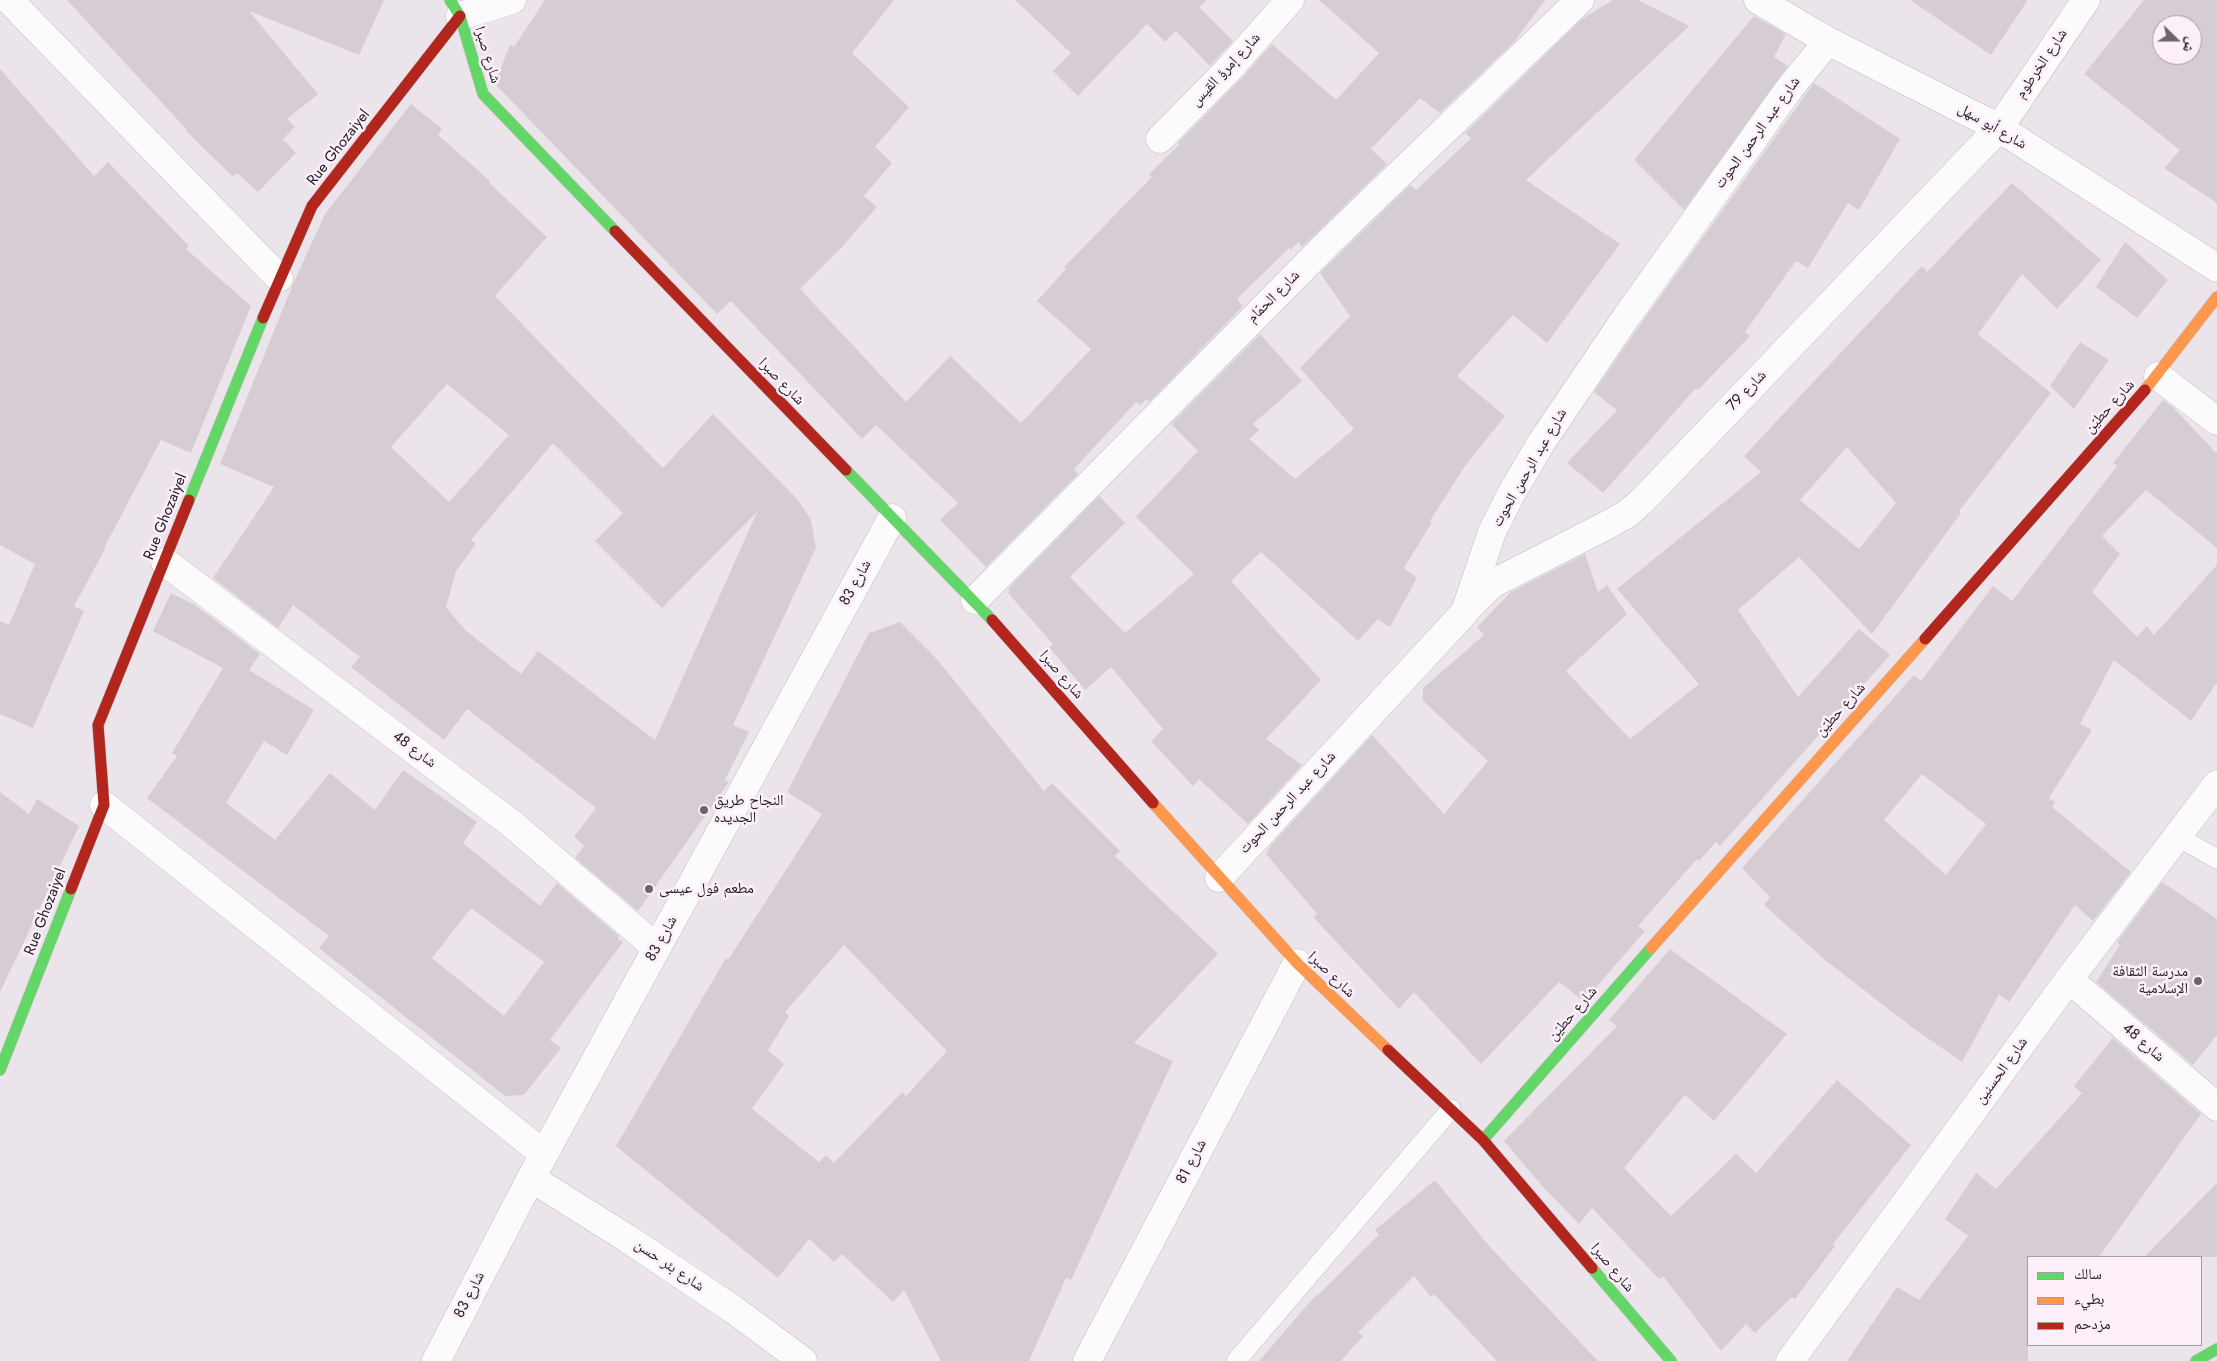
<!DOCTYPE html>
<meta charset="utf-8">
<style>
body{margin:0}
#map{position:relative;width:2217px;height:1361px;overflow:hidden;background:#ebe5eb;font-family:Jost,"Noto Naskh Arabic",sans-serif}
canvas{display:block}
.legend{position:absolute;left:2027px;top:1256px;width:175px;height:90px;box-sizing:border-box;background:#fceffa;border:1px solid #a69ca4;margin:0;padding:6px 9px;list-style:none;font-size:15px;color:#242024}
.legend li{display:flex;align-items:center;gap:10px;height:25px}
.legend b{width:25px;border:1px solid #a69ca4}
.north{position:absolute;left:2152px;top:15px;width:50px;height:50px;box-sizing:border-box;background:#fceffa;border:1px solid #a69ca4;border-radius:50%;rotate:112deg;font-size:14px;font-weight:700;line-height:20px;text-align:center;color:#242024}
.north::after{content:'';display:block;margin:auto;width:18px;height:22px;background:#6a656a;clip-path:polygon(50% 0,100% 100%,50% 72%,0 100%)}
</style>
<div id="map">
<canvas width="2217" height="1361"></canvas>
<ul class="legend">
<li><b style="height:6px;background:#63d668"></b>سالك</li>
<li><b style="height:6px;background:#ff974d"></b>بطيء</li>
<li><b style="height:6px;background:#b3261e"></b>مزدحم</li>
</ul>
<div class="north">ش</div>
</div>
<script>
const g = document.querySelector('canvas').getContext('2d');
g.lineJoin = 'round';
function paint(path, color) {
  g.fillStyle = color;
  g.fill(path, 'evenodd');
}
function toPath(rows) {
  const path = new Path2D();
  for (const r of rows) {
    path.moveTo(r[0], r[1]);
    for (let i = 2; i < r.length; i += 2) path.lineTo(r[i], r[i + 1]);
  }
  return path;
}
function trace(path, color, width, dash) {
  g.strokeStyle = color;
  g.lineWidth = width;
  g.lineCap = dash ? 'butt' : 'round';
  g.setLineDash(dash || []);
  g.stroke(path);
}
function label(font, color, halo, rows, align = 'center') {
  g.font = font + ' Jost,"Noto Naskh Arabic",sans-serif';
  g.lineWidth = 5;
  g.setLineDash([]);
  g.textBaseline = 'middle';
  g.strokeStyle = halo;
  g.fillStyle = color;
  for (const [text, x, y, turn = 0] of rows) {
    g.save();
    g.translate(x, y);
    g.rotate((+turn || 0) * Math.PI / 180);
    g.textAlign = isNaN(turn) ? turn : align;
    if (halo) g.strokeText(text, 0, 0);
    g.fillText(text, 0, 0);
    g.restore();
  }
}
paint(toPath([
 [67,0,384,0,359,55,249,11,318,94,287,119,295,127,283,139,296,153,258,192,237,173,233,177,186,131,187,130],
 [545,0,894,0,852,53,909,107,875,147,892,163,864,196,877,207,842,247,800,289,906,402,950,356,1021,423,1091,349,1037,301,1066,269,1064,267,1152,177,1149,174,1179,145,1178,143,1240,80,1272,44,1336,100,1379,53,1319,0,1545,0,1515,41,1440,113,1420,98,1371,149,1387,164,1302,247,1299,242,1290,250,1289,248,1237,299,1243,306,1149,402,1146,399,1140,405,1136,402,1074,469,1078,474,986,567,940,520,958,503,876,425,862,439,731,301,717,314,497,86,496,81,510,45,514,47],
 [1015,0,1207,0,1199,7,1233,41,1210,66,1176,31,1165,42,1147,24,1078,96,1053,71,1071,53],
 [1613,0,1638,0,1689,26,1526,180,1620,244,1547,343,1513,315,1457,376,1505,416,1465,466,1430,521,1432,522,1404,568,1417,578,1390,627,1378,619,1358,641,1261,552,1231,581,1321,680,1266,739,1302,765,1248,824,1199,779,1193,786,1151,741,1163,729,1111,667,1085,690,1049,647,1053,644,1008,593,1010,592,1008,589,1099,496,1125,523,1070,577,1125,633,1194,574,1136,517,1198,451,1171,424,1260,334,1302,381,1253,424,1259,430,1249,439,1295,479,1354,429,1300,368,1350,316,1320,273,1410,185,1416,190,1463,146,1471,138,1465,133,1582,19],
 [1910,0,2028,0,1991,55],
 [2144,0,2217,0,2217,203,2164,168,2180,150,2084,74],
 [2162,25,2192,25,2192,55,2162,55],
 [1754,16,1786,34,1774,57,1788,66,1684,210,1634,160],
 [0,69,94,176,108,162,189,246,186,249,251,306,191,453,161,440,104,548,105,549,74,606,84,611,33,728,0,714,0,621,9,625,35,564,0,545],
 [1814,83,1900,139,1859,210,1848,203,1808,268,1796,261,1745,332,1750,336,1698,390,1696,388,1603,493,1567,463,1617,410,1594,392,1640,325],
 [411,104,442,129,438,135,490,181,489,183,547,237,495,296,582,386,663,468,713,414,798,500,811,520,816,548,733,725,749,732,725,780,729,782,638,911,575,858,584,846,574,837,596,808,467,709,444,740,351,667,360,657,293,605,278,628,213,578,274,487,220,464,293,284,325,214],
 [447,384,509,435,449,502,391,447],
 [553,443,623,513,595,541,662,608,757,512,655,740,538,651,521,674,465,630,446,607,456,571,476,544,471,540],
 [2012,183,2101,260,2057,309,2022,274,1978,334,2051,393,1959,511,1961,513,1872,634,1799,557,1738,610,1798,697,1859,629,1890,655,1720,846,1716,842,1699,861,1697,859,1638,926,1645,931,1584,1001,1559,982,1481,1064,1414,992,1399,1009,1313,917,1317,914,1266,854,1271,845,1372,735,1444,814,1488,761,1423,701,1423,688,1484,635,1477,627,1511,592,1585,554,1598,592,1607,585,1627,614,1566,671,1630,739,1699,684,1617,589,1761,472,1744,456,1922,266,1927,272],
 [1847,447,1896,503,1859,549,1800,500],
 [2125,242,2168,280,2137,318,2096,287],
 [2080,342,2109,360,2074,409,2050,386],
 [2163,400,2174,408,2217,454,2217,548,2146,490,2102,536,2120,554,2092,592,2137,637,2147,626,2154,635,2217,565,2217,682,2191,721,2114,660,2080,724,2092,730,2049,798,2055,802,2052,807,2131,872,2093,921,2075,905,2009,1002,1999,994,1962,1062,1913,1028,1825,960,1764,905,1770,897,1742,868,1914,675,1921,681,1993,586,2012,601,2117,466,2113,463],
 [1922,774,1986,824,1946,875,1884,820],
 [171,593,195,605,260,654,249,670,314,710,287,755,264,741,226,803,275,840,330,773,375,810,403,770,477,822,463,843,540,906,557,883,619,936,618,939,623,942,550,1040,561,1048,524,1095,505,1096,319,948,329,936,147,798,177,756,172,753,223,668,153,631],
 [471,908,544,962,504,1016,432,958],
 [900,622,935,657,1044,791,1052,783,1120,851,1115,856,1218,954,1134,1043,1173,1061,1071,1280,1066,1278,1029,1361,941,1361,904,1290,893,1302,842,1254,834,1262,809,1239,778,1278,616,1146,726,958,728,960,822,814,787,792,869,633],
 [844,945,947,1051,906,1096,902,1092,834,1163,826,1155,819,1162,752,1109,784,1064,768,1050,789,1016,785,1012],
 [0,792,29,814,37,799,79,826,0,992],
 [2162,882,2217,919,2217,1035,2193,1065,2096,982,2120,945,2117,942],
 [1670,949,1787,1034,1714,1121,1685,1095,1624,1168,1671,1216,1736,1154,1756,1173,1837,1080,1911,1145,1833,1244,1835,1246,1795,1299,1792,1297,1755,1333,1746,1324,1721,1351,1663,1276,1659,1279,1592,1208,1579,1224,1543,1187,1504,1141,1617,1026,1609,1020],
 [2113,1038,2201,1114,2099,1257,2028,1257,2028,1361,1847,1361,1897,1287,1919,1300,1968,1236,1945,1219,1976,1173,1996,1189,2082,1093,2074,1086],
 [1435,1180,1490,1247,1598,1361,1497,1361,1434,1294,1431,1297,1414,1276,1358,1332,1363,1336,1341,1361,1259,1361,1316,1295,1317,1296,1379,1235,1375,1230],
 [2217,1183,2217,1257,2144,1257]
]), '#d5cdd3');
const lane = toPath([
 [2178,837,2217,859],
 [1236,1361,1451,1109]
]);
const street = toPath([
 [9,0,279,278],
 [1758,0,1828,41,1999,128,2217,268],
 [460,16,512,0],
 [1160,139,1229,69,1290,0],
 [2158,376,2217,421],
 [165,562,512,824,657,948],
 [975,600,1330,241,1580,0],
 [1469,607,1492,584,1611,523,1627,514,1643,500,1999,128,2086,0],
 [104,805,544,1154],
 [1219,878,1465,612,1492,532,1510,496,1541,443,1627,316,1789,89,1828,41],
 [2069,979,2217,1107],
 [531,1178,628,1239,734,1310,803,1361],
 [436,1361,531,1178,892,518],
 [1087,1361,1297,963],
 [1790,1361,2069,979,2217,784]
]);
const fast = toPath([
 [450,0,460,16,483,94,615,231],
 [846,470,992,620],
 [189,500,263,318],
 [0,1070,71,889],
 [1483,1140,1651,948],
 [1592,1268,1671,1361],
 [2196,1361,2217,1349]
]);
const slow = toPath([
 [2145,390,2217,297],
 [1153,803,1297,963,1388,1050],
 [1651,948,1925,639]
]);
const jam = toPath([
 [615,231,846,470],
 [263,318,312,206,460,16],
 [992,620,1153,803],
 [1925,639,2145,390],
 [71,889,104,805,98,725,189,500],
 [1388,1050,1483,1140,1592,1268]
]);
trace(lane, '#c2bdc1', 20);
trace(street, '#c2bdc1', 29);
trace(fast, '#c2bdc1', 12);
trace(slow, '#c2bdc1', 12);
trace(jam, '#c2bdc1', 12);
trace(lane, '#fcfbfc', 19);
trace(street, '#fcfbfc', 28);
trace(fast, '#63d668', 11);
trace(slow, '#ff974d', 11);
trace(jam, '#b3261e', 11);
for (const [x, y, r, color] of [
 [704,810,5,"#6a656a"],
 [649,889,5,"#6a656a"],
 [2198,981,5,"#6a656a"]
]) {
  const dot = new Path2D();
  dot.arc(x, y, r, 0, 2 * Math.PI);
  g.fillStyle = color;
  g.fill(dot);
  trace(dot, '#fceffa', 2);
}
label('15px', '#242024', '#fceffa', [
 ["شارع صبرا",487,55,73],
 ["شارع الخرطوم",2042,64,-56],
 ["شارع إمرؤ القيس",1226,70,-47],
 ["شارع أبو سهل",1992,127,30],
 ["شارع عبد الرحمن الحوت",1758,133,-54],
 ["Rue Ghozaiyel",339,148,-52],
 ["شارع الحمّام",1274,297,-45],
 ["شارع صبرا",781,382,46],
 ["شارع 79",1747,391,-46],
 ["شارع حطيّن",2110,407,-48],
 ["شارع عبد الرحمن الحوت",1530,468,-60],
 ["Rue Ghozaiyel",166,517,-68],
 ["شارع 83",856,583,-61],
 ["شارع صبرا",1061,675,49],
 ["شارع حطيّن",1841,710,-48],
 ["شارع 48",414,750,37],
 ["شارع عبد الرحمن الحوت",1288,803,-47],
 ["Rue Ghozaiyel",46,912,-69],
 ["شارع 83",662,939,-61],
 ["شارع صبرا",1331,975,44],
 ["شارع حطيّن",1573,1014,-49],
 ["شارع 48",2143,1043,41],
 ["شارع الحسنين",2002,1071,-54],
 ["شارع 81",1192,1162,-62],
 ["شارع بئر حسن",669,1266,34],
 ["شارع صبرا",1612,1268,50],
 ["شارع 83",470,1295,-63]
]);
label('15px', '#242024', '#fceffa', [
 ["النجاح طريق",714,801],
 ["الجديده",714,818],
 ["مطعم فول عيسى",659,889],
 ["مدرسة الثقافة",2188,972,"right"],
 ["الإسلامية",2188,989,"right"]
], 'left');
</script>
